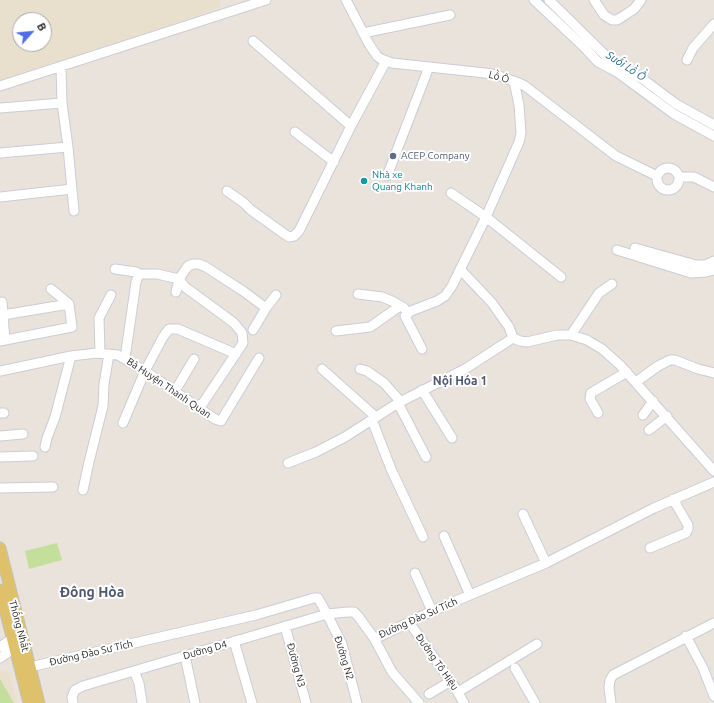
<!DOCTYPE html>
<meta charset="utf-8">
<style>
body{margin:0}
#map{position:relative;width:714px;height:703px;overflow:hidden;background:#e9e3dc;font-family:Ubuntu,sans-serif}
canvas{display:block}
.north{position:absolute;left:12px;top:12px;width:40px;height:40px;box-sizing:border-box;background:#fff;border:1px solid #a9a9a9;border-radius:50%;rotate:63deg;font-size:11px;font-weight:700;line-height:16px;text-align:center;color:#282828}
.north::after{content:'';display:block;margin:auto;width:14px;height:18px;background:#4e6de3;clip-path:polygon(50% 0,100% 100%,50% 72%,0 100%)}
</style>
<div id="map">
<canvas width="714" height="703"></canvas>
<div class="north">B</div>
</div>
<script>
const g = document.querySelector('canvas').getContext('2d');
g.lineJoin = 'round';
function paint(path, color) {
  g.fillStyle = color;
  g.fill(path, 'evenodd');
}
function toPath(rows) {
  const path = new Path2D();
  for (const r of rows) {
    if (r.length === 3) {
      path.moveTo(r[0] + r[2], r[1]);
      path.arc(r[0], r[1], r[2], 0, 2 * Math.PI);
      continue;
    }
    path.moveTo(r[0], r[1]);
    for (let i = 2; i < r.length; i += 2) path.lineTo(r[i], r[i + 1]);
  }
  return path;
}
function trace(path, color, width, dash) {
  g.strokeStyle = color;
  g.lineWidth = width;
  g.lineCap = dash ? 'butt' : 'round';
  g.setLineDash(dash || []);
  g.stroke(path);
}
function label(font, color, halo, rows, align = 'center') {
  g.font = font + ' Ubuntu,sans-serif';
  g.lineWidth = 4;
  g.setLineDash([]);
  g.textBaseline = 'middle';
  g.strokeStyle = halo;
  g.fillStyle = color;
  for (const [text, x, y, turn = 0] of rows) {
    g.save();
    g.translate(x, y);
    g.rotate((+turn || 0) * Math.PI / 180);
    g.textAlign = isNaN(turn) ? turn : align;
    if (halo) g.strokeText(text, 0, 0);
    g.fillText(text, 0, 0);
    g.restore();
  }
}
paint(toPath([
 [0,0,219,0,221,7,0,84],
 [20,20,44,20,44,44,20,44],
 [0,671,9,672,17,703,0,703]
]), '#e9dfcd');
paint(toPath([
 [57,543,62,560,29,569,25,551],
 [0,679,14,703,0,703]
]), '#c4df9b');
trace(toPath([
 [541,0,546,5],
 [673,107,698,122]
]), '#7bc6df', 2);
const minor = toPath([
 [346,0,369,44,377,56,381,59,392,63,485,73,496,75,519,83,525,86,616,156,657,176],
 [534,0,583,46,598,62,617,72,674,114,714,136],
 [549,0,608,58,644,80,676,104,714,125],
 [594,0,604,15,612,20,617,20,625,15,634,9,641,0],
 [363,33,450,15],
 [253,41,351,126],
 [687,60,693,48,714,24],
 [61,67,62,103,68,147,74,211],
 [0,86,266,0],
 [0,108,62,103],
 [295,132,334,162],
 [0,153,68,147],
 [668,179,11],
 [387,176,429,67],
 [679,177,694,177,714,187],
 [227,191,244,203,251,210,283,233,289,237,294,236,299,231,351,126,386,61],
 [451,193,486,217,561,277],
 [0,197,72,189],
 [635,248,696,265,705,265,714,261],
 [617,250,691,273,706,272,714,270],
 [115,269,136,272,139,274,157,274,179,279],
 [179,279,185,287,234,323,242,333,243,343,203,403,201,404],
 [176,292,179,279,188,266,193,264,199,264,206,267,243,291,266,308,253,330],
 [358,294,382,297,392,301,404,308],
 [2,302,5,340],
 [266,308,276,295],
 [3,315,69,304],
 [336,331,370,327,400,306],
 [571,335,599,293,612,284],
 [513,338,520,341,527,342,557,335,571,335,587,340,602,349,620,365,714,471],
 [0,341,72,327,69,304,51,289],
 [422,349,405,316,411,311,437,301,445,296,452,286,486,217,519,142,521,133,519,105,514,81],
 [100,353,99,318,111,295],
 [125,358,136,282,139,274],
 [322,369,376,417],
 [360,369,367,371,384,383,401,402],
 [0,371,71,356,97,353,118,355,145,371,215,419,221,421,259,358],
 [636,382,658,366,670,360,675,360,698,369,714,373],
 [422,390,452,438],
 [175,391,194,359],
 [398,403,426,457],
 [0,413,4,413],
 [598,413,590,399,591,393,627,372],
 [643,415,653,401],
 [372,420,391,469,423,537],
 [123,423,145,371,163,337,169,329,178,329,236,354],
 [649,430,667,416],
 [0,436,23,434],
 [45,447,47,438,55,417,71,356],
 [0,457,33,456],
 [288,463,316,452,345,437,398,403,465,369,513,338,509,327,492,303,460,269],
 [0,488,53,487],
 [83,490,89,462,103,406,104,384,109,354],
 [523,514,546,563],
 [444,536,470,595],
 [650,548,681,535,686,533,688,529,688,525,673,499],
 [415,573,432,611],
 [409,622,454,686,464,703],
 [285,626,306,703],
 [686,636,703,668,714,696],
 [374,638,392,672,419,703],
 [234,641,252,703],
 [0,647,17,635],
 [185,656,195,703],
 [0,658,20,644],
 [30,667,256,615,314,598,318,598,327,614,348,612,354,612,358,616,374,638,381,636,432,611,546,563,654,508,714,482],
 [515,668,535,703],
 [134,671,139,683,142,703],
 [458,692,537,644],
 [429,694,451,681],
 [73,703,72,697,75,690,83,686,327,614,342,644,357,703],
 [611,703,609,688,610,680,613,675,714,623]
]);
const major = toPath([
 [0,548,39,703],
 [0,590,29,703]
]);
trace(minor, '#cacdd8', 11);
trace(major, '#c3c3c3', 13);
trace(minor, '#fff', 9);
trace(major, '#dfc16b', 11);
for (const [x, y, r, color] of [
 [393,156,4,"#5c6f8a"],
 [364,181,4,"#0f9aa8"]
]) {
  const dot = new Path2D();
  dot.arc(x, y, r, 0, 2 * Math.PI);
  g.fillStyle = color;
  g.fill(dot);
  trace(dot, '#fff', 1.5);
}
label('10px', '#282828', '#fff', [
 ["Lồ Ô",499,77,15],
 ["Bà Huyện Thanh Quan",169,388,34],
 ["Đường Đào Sư Tích",418,618,-24],
 ["Thống Nhất",19,626,75],
 ["Dường D4",205,650,-16],
 ["Đường Đào Sư Tích",91,653,-13],
 ["Đướng N2",344,658,73],
 ["Đường Tô Hiệu",437,662,55],
 ["Đường N3",296,665,75]
]);
label('10px', '#4e5e75', '#fff', [
 ["ACEP Company",401,156]
], 'left');
label('10px', '#0d838f', '#fff', [
 ["Nhà xe",372,175],
 ["Quang Khanh",372,187]
], 'left');
label('italic 11px', '#1d6587', '#fff', [
 ["Suối Lồ Ồ",626,66,33]
]);
label('bold 12px', '#4e5673', '#fff', [
 ["Nội Hóa 1",460,381]
]);
label('bold 14px', '#4e5673', '#fff', [
 ["Đông Hòa",92,592]
]);
</script>
